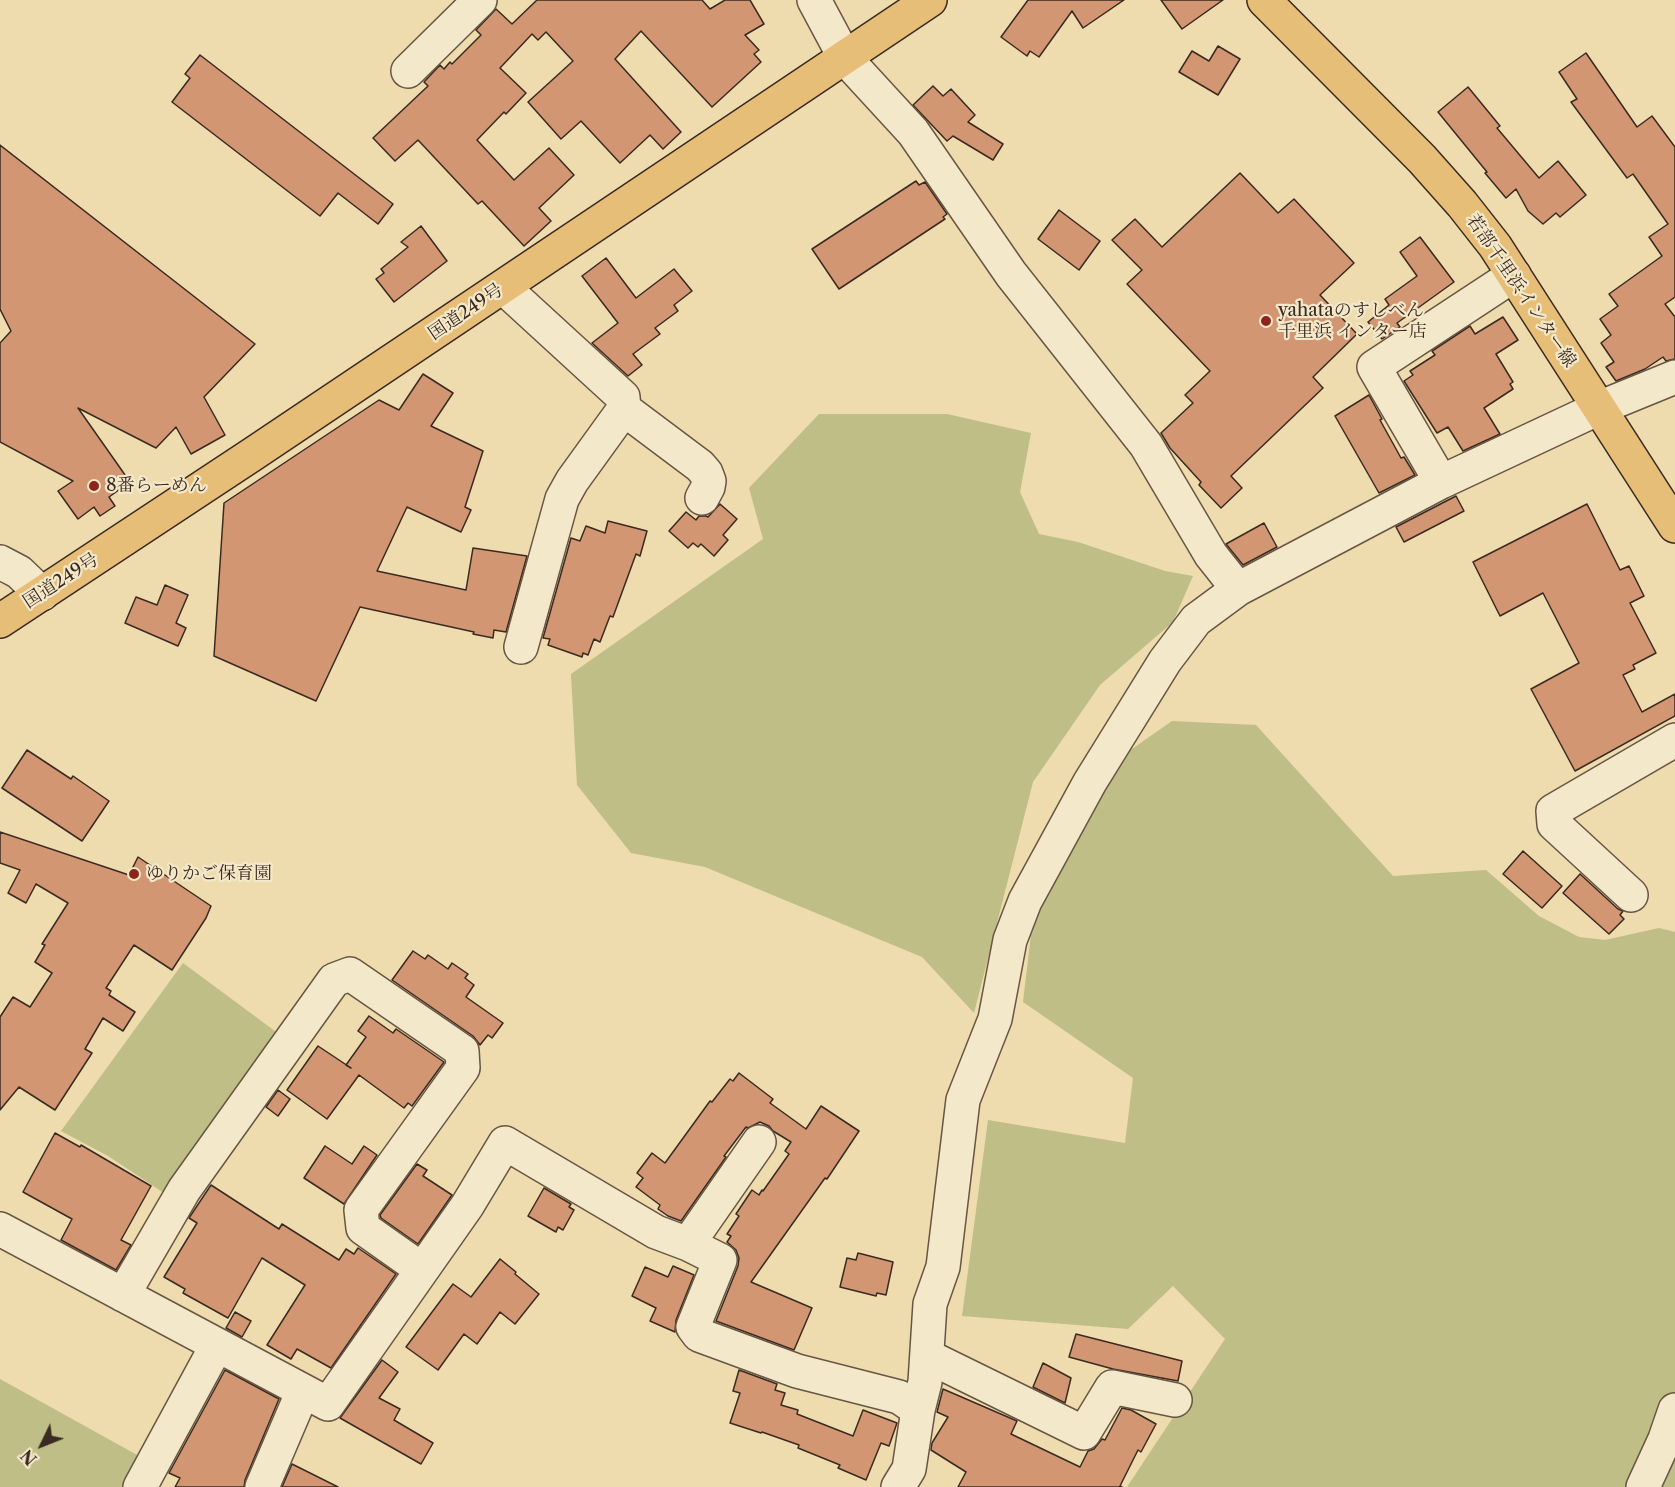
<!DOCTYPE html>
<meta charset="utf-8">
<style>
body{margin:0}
#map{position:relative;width:1675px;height:1487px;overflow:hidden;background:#eedbae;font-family:"Libre Caslon Text",serif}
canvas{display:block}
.north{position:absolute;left:12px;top:1415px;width:60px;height:60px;-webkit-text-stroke:4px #f4e8ca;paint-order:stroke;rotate:227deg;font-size:16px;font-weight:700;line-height:24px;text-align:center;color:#3a2a21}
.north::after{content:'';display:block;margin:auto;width:21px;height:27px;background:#3a2a21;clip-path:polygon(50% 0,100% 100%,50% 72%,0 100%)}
</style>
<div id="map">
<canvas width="1675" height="1487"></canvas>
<div class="north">N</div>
</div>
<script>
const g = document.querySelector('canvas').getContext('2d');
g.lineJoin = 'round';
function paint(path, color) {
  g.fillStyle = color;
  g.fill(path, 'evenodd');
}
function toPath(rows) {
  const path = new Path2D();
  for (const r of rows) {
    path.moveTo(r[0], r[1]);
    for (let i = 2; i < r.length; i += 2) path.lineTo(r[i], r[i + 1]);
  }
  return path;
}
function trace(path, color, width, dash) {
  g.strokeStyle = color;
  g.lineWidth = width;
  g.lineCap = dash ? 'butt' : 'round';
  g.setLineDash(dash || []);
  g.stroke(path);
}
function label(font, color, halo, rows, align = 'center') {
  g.font = font + ' "Libre Caslon Text","Noto Serif JP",serif';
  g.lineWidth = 4.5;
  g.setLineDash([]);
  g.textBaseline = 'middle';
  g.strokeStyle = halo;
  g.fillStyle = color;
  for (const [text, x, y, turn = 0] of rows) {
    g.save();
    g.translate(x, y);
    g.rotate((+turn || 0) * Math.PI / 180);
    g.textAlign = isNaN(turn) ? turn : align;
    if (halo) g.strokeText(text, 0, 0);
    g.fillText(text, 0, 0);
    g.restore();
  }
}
paint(toPath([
 [819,414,947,414,1031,433,1020,492,1039,534,1078,542,1165,571,1193,576,1173,622,1100,685,1033,782,974,1013,922,957,705,867,631,853,577,785,571,674,763,539,749,488],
 [1172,721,1256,725,1393,876,1486,870,1539,916,1579,937,1605,940,1659,928,1675,932,1675,1487,1127,1487,1225,1339,1173,1286,1128,1329,962,1316,988,1120,1125,1143,1133,1078,1023,1002,1032,926,1077,837,1122,756],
 [183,963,283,1037,167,1195,108,1156,61,1131],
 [0,1379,139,1456,123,1487,0,1487]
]), '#bebe86');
const building = toPath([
 [537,0,702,0,710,9,725,0,750,0,764,24,745,35,759,50,754,54,761,62,712,107,641,31,615,59,681,132,663,149,650,135,620,163,581,121,561,139,528,102,573,61,546,32,538,40,532,34,500,68,526,93,506,114,504,112,477,140,514,180,549,148,574,175,539,208,551,221,524,246,482,201,478,204,418,140,395,161,373,138,428,86,424,82,440,65,444,69,450,62,452,64,481,35,476,30,496,9,512,24,537,0],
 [1028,0,1124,0,1083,28,1072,11,1039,57,1030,51,1027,56,1001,37,1028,0],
 [1161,0,1223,0,1182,29,1161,0],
 [1218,46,1240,59,1218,95,1179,72,1192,51,1209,61,1218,46],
 [1586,53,1637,127,1652,116,1675,147,1675,297,1665,304,1675,317,1675,359,1666,361,1663,357,1645,369,1616,381,1606,367,1614,362,1601,343,1611,335,1600,319,1618,306,1609,294,1662,256,1649,237,1668,224,1633,174,1627,178,1571,102,1577,99,1559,72,1586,53],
 [200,55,393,204,378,224,338,193,320,216,172,102,190,78,185,74,200,55],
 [933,86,943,96,951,89,975,115,968,122,1003,144,993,160,953,136,947,141,913,105,933,86],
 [1468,87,1500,126,1497,128,1539,178,1558,161,1586,195,1560,217,1556,213,1543,224,1528,211,1516,189,1506,198,1485,173,1487,172,1438,112,1468,87],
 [0,145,255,344,204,397,225,435,191,454,176,427,156,448,78,408,130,482,109,497,115,506,100,516,94,507,78,519,58,491,73,481,0,442,0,343,11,331,0,309,0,145],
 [1240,173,1278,213,1294,199,1354,263,1320,295,1357,334,1313,377,1323,388,1231,476,1242,488,1221,508,1199,485,1201,482,1170,448,1161,433,1193,403,1185,395,1210,371,1127,284,1142,270,1112,240,1135,219,1162,247,1240,173],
 [916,181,919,185,925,182,947,214,943,217,945,219,839,289,812,249,916,181],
 [1059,210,1100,241,1079,270,1038,239,1059,210],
 [421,226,447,261,394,302,376,279,384,273,381,269,408,247,401,242,421,226],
 [1420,237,1454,282,1397,323,1400,327,1382,339,1368,322,1389,305,1385,299,1417,276,1400,252,1420,237],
 [606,258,636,298,674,269,692,291,674,305,678,311,655,328,660,334,633,354,642,365,628,376,592,343,618,323,582,276,606,258],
 [1503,317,1518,340,1496,354,1513,382,1510,384,1513,389,1484,408,1500,434,1463,451,1448,427,1437,433,1404,381,1413,375,1410,371,1435,355,1432,351,1470,326,1475,334,1503,317],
 [423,374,453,393,431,426,483,451,465,507,471,510,461,532,407,507,377,571,466,590,473,548,527,556,506,632,494,630,493,638,473,634,474,632,360,607,316,701,214,656,224,503,379,400,399,410,423,374],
 [1369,395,1382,419,1380,420,1401,458,1404,457,1415,475,1379,493,1335,416,1369,395],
 [1456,496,1464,511,1404,542,1396,527,1456,496],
 [720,504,737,519,723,535,728,540,714,556,701,544,698,547,693,543,688,548,669,531,686,512,696,520,699,516,706,516,708,517,720,504],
 [1587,504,1620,570,1629,566,1644,596,1630,603,1656,653,1633,665,1635,669,1623,675,1642,712,1675,694,1675,716,1575,771,1531,689,1579,663,1543,593,1500,616,1473,562,1587,504],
 [608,521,647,531,640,556,636,554,613,617,610,616,600,642,594,639,588,655,583,653,582,657,548,645,550,639,543,638,571,538,580,541,586,526,605,533,608,521],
 [1264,523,1277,547,1243,565,1226,544,1264,523],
 [165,585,188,595,176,623,186,628,178,646,125,623,136,597,157,605,165,585],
 [27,750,71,779,73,776,109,801,82,841,2,788,27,750],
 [0,832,129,875,138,857,211,906,206,918,172,970,134,945,106,988,111,991,109,995,135,1012,123,1031,103,1018,85,1049,92,1053,55,1110,19,1087,0,1110,0,1017,13,997,30,1007,52,973,35,962,45,945,42,944,68,903,36,884,26,903,8,893,20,870,0,863,0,832],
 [1523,851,1562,886,1542,908,1503,874,1523,851],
 [1580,874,1618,909,1623,911,1620,915,1624,919,1609,934,1563,893,1580,874],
 [413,951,425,959,428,955,448,969,452,963,468,974,465,978,474,985,466,997,503,1023,492,1038,488,1035,480,1045,473,1036,392,980,413,951],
 [369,1016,393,1033,396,1029,444,1062,412,1106,408,1103,404,1108,359,1075,327,1119,287,1090,318,1046,351,1068,346,1065,366,1037,358,1031,369,1016],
 [739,1073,773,1099,770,1103,806,1129,821,1106,859,1131,827,1179,825,1178,751,1282,812,1308,794,1350,716,1321,738,1266,739,1258,736,1250,727,1242,731,1236,727,1234,739,1216,736,1214,752,1190,759,1195,762,1190,763,1191,789,1154,785,1151,791,1142,773,1131,769,1126,760,1122,748,1128,746,1127,724,1156,726,1157,681,1221,668,1216,658,1209,660,1205,636,1187,643,1178,637,1173,652,1153,665,1163,710,1101,712,1102,730,1079,733,1081,739,1073],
 [278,1090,290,1099,278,1116,266,1107,278,1090],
 [55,1133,80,1147,81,1145,151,1186,121,1240,131,1245,116,1270,61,1240,72,1219,23,1192,55,1133],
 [325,1146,352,1164,364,1146,377,1155,344,1204,304,1178,325,1146],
 [417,1164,427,1170,423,1176,452,1195,418,1244,381,1218,380,1215,417,1164],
 [211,1185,279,1229,282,1224,339,1260,346,1249,354,1254,358,1248,396,1274,331,1368,297,1349,291,1359,267,1345,305,1285,262,1258,228,1318,183,1293,185,1289,164,1277,197,1223,189,1218,211,1185],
 [544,1188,571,1204,569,1207,574,1210,563,1230,558,1227,556,1232,528,1216,544,1188],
 [858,1253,893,1262,886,1295,877,1293,876,1296,840,1287,847,1258,856,1260,858,1253],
 [500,1259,516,1272,515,1274,539,1294,515,1324,500,1312,477,1344,464,1334,438,1370,406,1347,453,1284,471,1297,500,1259],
 [673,1266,694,1275,676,1320,675,1332,650,1321,656,1308,632,1296,645,1267,668,1277,673,1266],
 [235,1312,251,1321,242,1337,226,1328,235,1312],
 [1076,1334,1182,1361,1178,1381,1113,1369,1069,1357,1076,1334],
 [382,1360,398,1372,379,1398,400,1409,394,1420,433,1443,421,1464,340,1418,382,1360],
 [1043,1363,1071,1378,1065,1403,1033,1387,1043,1363],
 [225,1370,279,1399,245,1480,244,1487,175,1487,180,1478,169,1473,225,1370],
 [739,1370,777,1384,775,1390,785,1393,781,1405,798,1410,797,1414,853,1436,863,1410,897,1423,889,1446,881,1443,866,1480,838,1468,840,1465,798,1448,799,1445,762,1432,761,1433,730,1423,740,1393,733,1391,739,1370],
 [943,1389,1017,1421,1011,1434,1080,1467,1088,1451,1094,1449,1102,1439,1105,1440,1122,1408,1131,1410,1156,1424,1141,1452,1138,1450,1120,1486,1122,1487,958,1487,966,1472,931,1450,932,1443,948,1417,937,1412,943,1389],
 [292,1464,338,1487,282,1487,292,1464]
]);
paint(building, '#d29672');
trace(building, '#3a2a21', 1.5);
const minor = toPath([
 [814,0,845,58,913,132,1011,274,1146,445,1211,555,1238,589],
 [408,71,480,0],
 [503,287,623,397,624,409,572,481,562,499,521,647],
 [624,409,700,466,706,473,709,481,708,487,702,498],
 [1441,482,1374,367,1514,275],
 [0,562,19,572,42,594],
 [1631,895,1554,824,1553,811,1675,740],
 [0,1229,328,1404,467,1206,505,1143,656,1232,688,1244,720,1260,693,1327,699,1335,797,1371,899,1397,918,1410],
 [688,1244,759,1142],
 [123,1295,184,1190,334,980,350,974,462,1051,463,1068,361,1210,363,1228,421,1269],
 [927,1356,1084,1433,1112,1387,1175,1400],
 [140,1487,217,1345],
 [262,1487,303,1391],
 [898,1487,909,1469,918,1410,925,1382,930,1304,943,1267,963,1100,995,1019,1010,940,1025,901,1090,782,1165,661,1196,620,1238,589,1441,482,1599,408,1675,377],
 [1643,1487,1665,1439,1675,1410]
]);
const major = toPath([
 [1264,0,1422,159,1462,204,1495,246,1675,526]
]);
const highway = toPath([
 [0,621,253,454,930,0]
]);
trace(minor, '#675644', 36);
trace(major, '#3a2a21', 36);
trace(highway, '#3a2a21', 36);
trace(minor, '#f4e8ca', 33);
trace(major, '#e7be77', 33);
trace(highway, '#e7be77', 33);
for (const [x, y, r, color] of [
 [1266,321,6,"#8f2418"],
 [94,486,6,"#8f2418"],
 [134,874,6,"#8f2418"]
]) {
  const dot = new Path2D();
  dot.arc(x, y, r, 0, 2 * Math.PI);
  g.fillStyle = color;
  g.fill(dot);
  trace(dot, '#f4e8ca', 2);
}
label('18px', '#3a2a21', '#f4e8ca', [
 ["若部千里浜インター線",1521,291,56],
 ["国道249号",466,312,-34],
 ["国道249号",61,581,-33]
]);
label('18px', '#3a2a21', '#f4e8ca', [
 ["yahataのすしべん",1278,311],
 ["千里浜 インター店",1278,332],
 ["8番らーめん",106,486],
 ["ゆりかご保育園",146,874]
], 'left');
</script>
